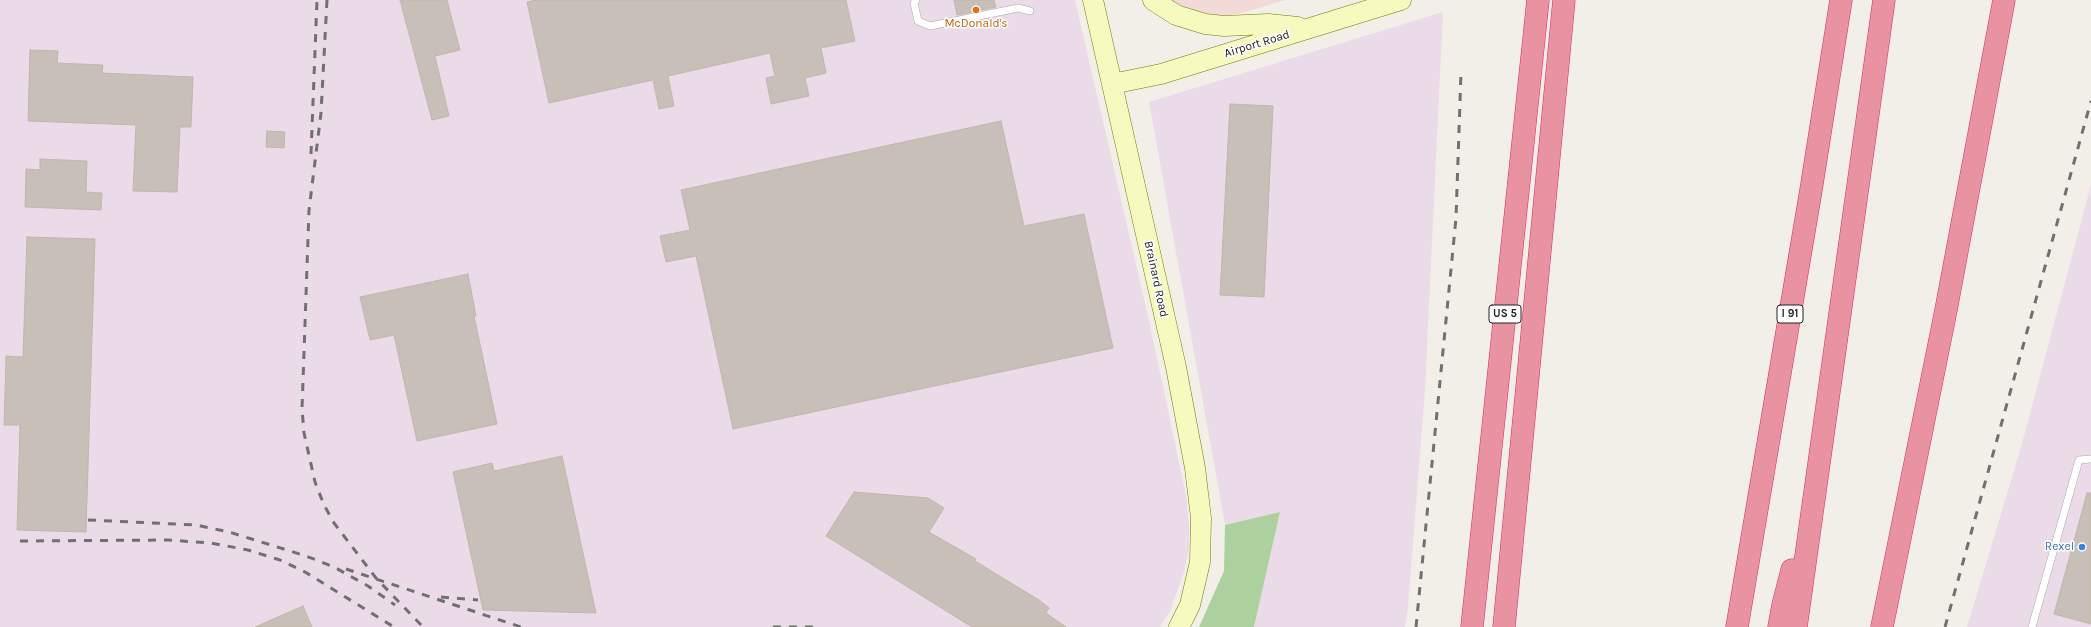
<!DOCTYPE html>
<style>
body{margin:0}
canvas{display:block;background:#f2efe9}
</style>
<canvas width="2091" height="627"></canvas>
<script>
const g = document.querySelector('canvas').getContext('2d');
g.lineJoin = 'round';
function paint(path, color) {
  g.fillStyle = color;
  g.fill(path, 'evenodd');
}
function toPath(rows) {
  const path = new Path2D();
  for (const r of rows) {
    path.moveTo(r[0], r[1]);
    for (let i = 2; i < r.length; i += 2) path.lineTo(r[i], r[i + 1]);
  }
  return path;
}
function trace(path, color, width, dash) {
  g.strokeStyle = color;
  g.lineWidth = width;
  g.lineCap = dash ? 'butt' : 'round';
  g.setLineDash(dash || []);
  g.stroke(path);
}
function label(font, color, halo, rows, align = 'center') {
  g.font = font + ' Karla,sans-serif';
  g.lineWidth = 3;
  g.setLineDash([]);
  g.textBaseline = 'middle';
  g.strokeStyle = halo;
  g.fillStyle = color;
  for (const [text, x, y, turn = 0] of rows) {
    g.save();
    g.translate(x, y);
    g.rotate((+turn || 0) * Math.PI / 180);
    g.textAlign = isNaN(turn) ? turn : align;
    if (halo) g.strokeText(text, 0, 0);
    g.fillText(text, 0, 0);
    g.restore();
  }
}
paint(toPath([
 [1170,0,1286,0,1238,14,1216,16,1184,8]
]), '#f2dad9');
paint(toPath([
 [0,0,1075,0,1150,325,1186,495,1189,526,1189,548,1184,572,1170,611,1160,627,0,627],
 [1443,12,1425,390,1408,607,1405,627,1254,627,1280,512,1225,525,1149,102],
 [2091,185,2091,627,1967,627,2021,447]
]), '#ebdbe8');
paint(toPath([
 [1280,512,1254,627,1199,627,1224,571,1225,525]
]), '#add19e');
const building = toPath([
 [400,0,447,0,460,50,435,56,449,116,432,120,400,0],
 [536,0,846,0,855,41,821,48,826,73,805,78,809,96,771,104,766,78,775,76,770,53,668,76,674,106,659,109,653,80,549,103,527,2,536,0],
 [954,0,994,0,996,7,957,15,954,0],
 [30,50,58,51,57,63,103,65,102,73,193,77,191,127,180,127,177,192,133,191,136,125,28,121,30,50],
 [1230,104,1273,106,1264,297,1220,295,1230,104],
 [1001,121,1024,226,1084,214,1113,348,733,429,696,256,666,262,660,236,690,230,681,190,1001,121],
 [267,131,285,132,284,148,266,147,267,131],
 [40,159,87,161,86,192,102,193,101,210,25,207,26,169,40,170,40,159],
 [27,237,95,239,86,532,17,530,20,425,4,425,5,395,6,356,23,357,27,237],
 [468,274,476,316,474,316,497,424,417,441,394,335,370,340,360,297,468,274],
 [562,456,596,613,483,610,453,472,492,463,494,471,562,456],
 [854,492,928,498,944,508,929,532,976,559,975,561,1039,600,1049,608,1046,613,1066,627,972,627,826,536,854,492],
 [2087,493,2091,493,2091,624,2054,614,2087,493],
 [303,606,312,627,255,627,303,606]
]);
paint(building, '#c7bfb8');
trace(building, '#c4b6ab', 1);
const lane = toPath([
 [916,0,914,3,918,21,930,26,1018,8,1030,11],
 [2032,627,2079,460,2091,459]
]);
const secondary = toPath([
 [1093,0,1176,367,1195,468,1201,518,1200,562,1190,605,1179,627],
 [1153,0,1176,15,1205,24,1224,26,1268,24,1298,27],
 [1112,84,1161,74,1401,0]
]);
const highway = toPath([
 [1472,627,1538,0],
 [1504,627,1564,0],
 [1737,627,1811,190,1841,0],
 [1779,627,1783,605,1792,570],
 [1796,627,1884,0],
 [1882,627,1946,310,2004,0]
]);
trace(lane, '#a9a9a9', 8);
trace(secondary, '#707d05', 21);
trace(highway, '#dc2a67', 23);
trace(lane, '#fff', 7);
trace(secondary, '#f7fabf', 20);
trace(highway, '#e892a2', 22);
trace(toPath([
 [327,0,321,113,309,210,302,409,304,433,315,482,324,505,334,523,376,578,423,627],
 [311,154,317,0],
 [88,520,196,525,229,532,306,556,334,567,368,586,395,605],
 [20,541,168,540,211,543,248,550,280,560,305,572,394,627],
 [346,569,521,627],
 [441,597,478,600],
 [773,627,815,627],
 [1416,627,1456,218,1461,72],
 [1945,627,2091,101]
]), '#707070', 3, [8, 8]);
for (const [x, y, r, color] of [
 [976,10,4,"#e8710a"],
 [2082,547,4,"#3f7fe0"]
]) {
  const dot = new Path2D();
  dot.arc(x, y, r, 0, 2 * Math.PI);
  g.fillStyle = color;
  g.fill(dot);
  trace(dot, '#fff', 1.5);
}
for (const [x, y, w] of [
 [1505,314,32],
 [1790,314,26]
]) {
  const box = new Path2D();
  box.roundRect(x - w / 2, y - 9, w, 18, 3);
  g.fillStyle = '#fff';
  g.fill(box);
  trace(box, '#222', 1);
}
label('bold 11px', '#222', null, [
 ["US 5",1505,314],
 ["I 91",1790,314]
]);
label('12px', '#c56008', '#fff', [
 ["McDonald's",976,24]
]);
label('12px', '#222', '#fff', [
 ["Airport Road",1257,44,-17],
 ["Brainard Road",1156,279,78]
]);
label('12px', '#366cbe', '#fff', [
 ["Rexel",2074,547]
], 'right');
</script>
